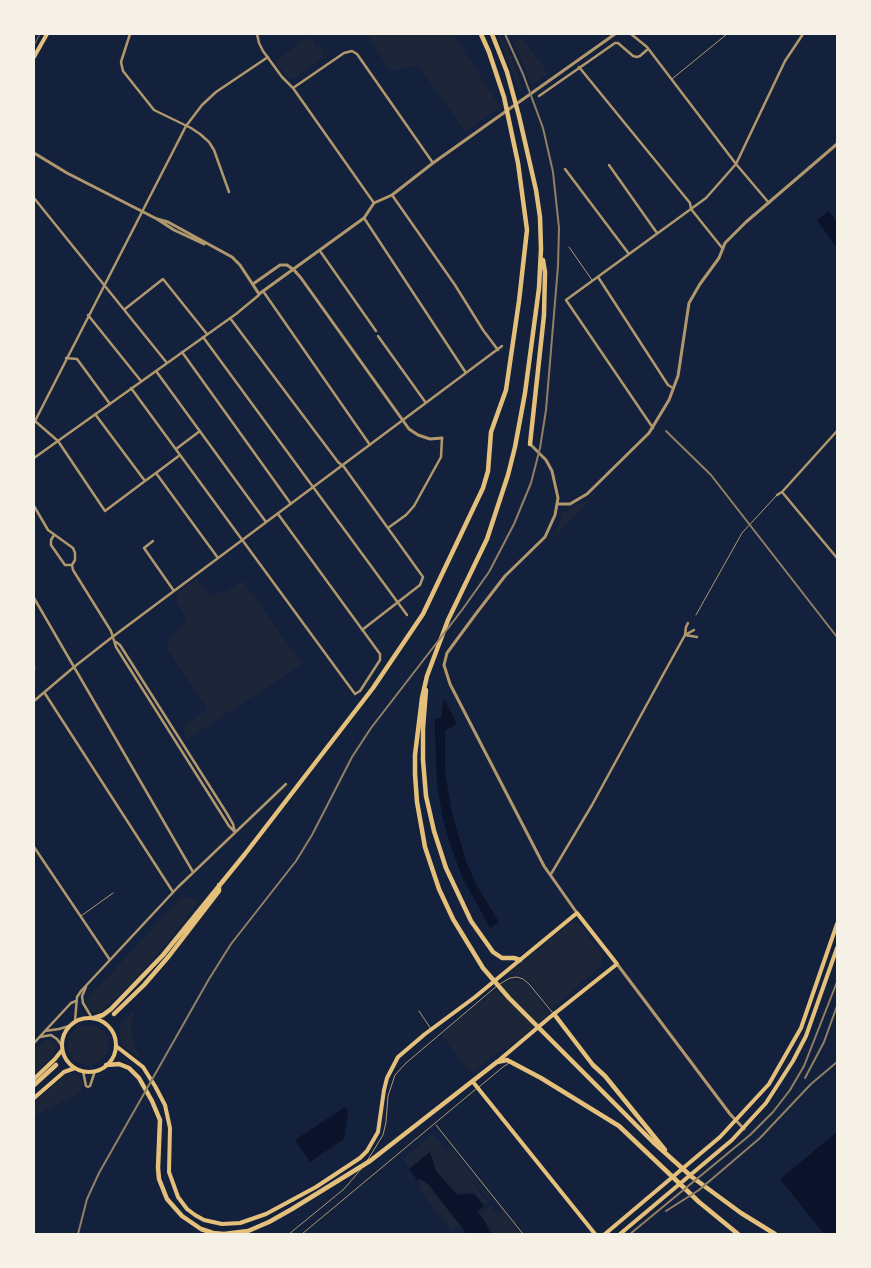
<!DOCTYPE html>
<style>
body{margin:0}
#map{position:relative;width:871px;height:1268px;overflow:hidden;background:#14213d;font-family:"Source Serif 4",serif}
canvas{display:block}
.frame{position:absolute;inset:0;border:35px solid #f6f1e7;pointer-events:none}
</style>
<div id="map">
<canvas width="871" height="1268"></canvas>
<div class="frame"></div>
</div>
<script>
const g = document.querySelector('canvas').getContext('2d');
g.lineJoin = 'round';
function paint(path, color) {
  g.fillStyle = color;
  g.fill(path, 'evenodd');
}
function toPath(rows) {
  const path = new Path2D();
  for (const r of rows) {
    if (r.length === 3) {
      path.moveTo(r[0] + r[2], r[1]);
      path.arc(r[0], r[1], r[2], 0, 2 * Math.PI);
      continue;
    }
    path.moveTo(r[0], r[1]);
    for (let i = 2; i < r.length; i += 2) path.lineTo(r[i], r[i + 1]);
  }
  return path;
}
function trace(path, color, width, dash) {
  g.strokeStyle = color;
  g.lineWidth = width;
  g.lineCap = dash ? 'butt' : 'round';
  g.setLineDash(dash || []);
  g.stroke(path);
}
paint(toPath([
 [367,34,453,34,500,107,465,131,418,65,390,71],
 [497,34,501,34,509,50,523,90,520,92],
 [521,37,548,73,532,85,514,43],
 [306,38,313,40,315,46,322,49,324,54,322,59,295,78,287,77,277,64,276,60],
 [596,492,597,492,565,527,547,543,557,529,563,513,587,500],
 [196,579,210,597,216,593,227,591,243,581,302,664,186,740,183,726,207,710,166,647,175,632,181,628,186,620,176,600,179,592],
 [181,897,200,900,149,965,122,992,101,1011,96,1013,91,1011,86,1001],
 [571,922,579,924,604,956,602,958,602,965,551,1009,526,978,519,975,512,974,510,972],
 [511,980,521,981,528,985,550,1014,506,1049,504,1047,473,1072,468,1070,441,1035,504,983],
 [136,1009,132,1020,131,1033,134,1046,140,1056,138,1057,122,1045,119,1031,121,1023],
 [88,1045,20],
 [48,1039,54,1043,56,1046,54,1053,52,1057,34,1074,34,1050,43,1041],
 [69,1073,78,1077,83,1083,82,1089,78,1094,34,1116,34,1103,64,1075],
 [433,1134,446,1150,449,1147,458,1157,492,1200,489,1201,474,1181,472,1182,488,1202,484,1206,475,1196,474,1192,457,1193,436,1171,430,1152,409,1169,403,1159],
 [421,1179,429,1185,438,1198,460,1225,452,1232,418,1188,421,1185,417,1180],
 [491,1206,499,1216,503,1212,521,1234,493,1234,489,1225,487,1225,480,1214]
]), '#1d2539');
paint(toPath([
 [829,211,837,223,837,248,817,220],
 [445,700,457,724,445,731,445,772,452,813,466,861,477,886,499,922,490,928,463,879,450,844,443,820,437,783,435,734,435,718,441,718,443,701],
 [345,1107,348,1111,344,1139,310,1162,295,1140],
 [837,1132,837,1234,824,1234,780,1179],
 [430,1152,436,1171,457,1195,475,1194,484,1206,477,1212,484,1220,491,1234,467,1234,429,1185,421,1179,417,1180,409,1169]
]), '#0b132b');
trace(toPath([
 [672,79,727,34],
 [569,247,592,280],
 [696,615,742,533,777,495],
 [81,916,113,893],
 [419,1011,431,1029],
 [479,1087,503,1067,509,1063],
 [436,1125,523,1234],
 [367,1161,383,1135,386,1122,388,1096,395,1075,406,1063,498,985,510,978,517,977,523,979,529,984,552,1012],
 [289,1234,344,1189,362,1168],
 [302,1234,476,1089]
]), '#b1986c', 1);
trace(toPath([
 [130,34,121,62,123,71,154,110,191,128,200,134,209,142,214,150,229,192],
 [257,34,259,43,263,51,282,77,293,88,374,203],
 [631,34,647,47,736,164,769,203],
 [579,67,690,203,691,209,723,249],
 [293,88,344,53,352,51,357,54,433,163],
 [539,96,615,43,618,43,633,56,637,57,640,56,648,49],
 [609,165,657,233],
 [565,169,629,254],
 [392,195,455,285,483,330,498,350],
 [34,198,167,363],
 [364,218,466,373],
 [320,251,376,331],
 [598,277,668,385,673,388],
 [263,291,370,445],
 [125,309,163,279,207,334],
 [88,315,141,381],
 [230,318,338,462,344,467,423,577,420,585,362,630],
 [378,336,426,403],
 [203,337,407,615],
 [182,352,291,504],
 [66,358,77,359,110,404],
 [156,371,266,522],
 [131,388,355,694,360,691,380,660,380,654,278,514],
 [95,414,145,481,156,473,218,558],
 [35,421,58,441,105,511,145,481],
 [34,423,186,126,202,105,216,92,268,57],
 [653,428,566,300,706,198,736,164,785,61,803,34],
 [176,449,200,431],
 [34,458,236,314,259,295],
 [156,473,180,455],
 [782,492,837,558],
 [777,495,782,492,837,431],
 [34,506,48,530,73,548,75,553,75,560,72,565,73,570,111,631,116,647,229,826,235,832],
 [388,528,406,515,414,506,441,457,442,438],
 [54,535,51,540,51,545,65,565,72,565],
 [153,541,144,548,174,591],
 [34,598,193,872],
 [685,635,697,637],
 [685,635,694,630],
 [116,642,120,645,226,812,233,824,235,832],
 [34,667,34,670],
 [44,692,173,892],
 [34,701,74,667,111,638,502,346],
 [34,847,110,960],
 [551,874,592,805,664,673,685,635,686,627,688,623],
 [86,987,82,996,83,1003,92,1018],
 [75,1021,77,997,81,991,178,887,286,784],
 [45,1031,71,1003,76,1001],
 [40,1037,51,1035,57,1039,62,1046],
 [34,1043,45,1031,59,1029,69,1026],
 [83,1071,86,1086,88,1087],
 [88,1087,90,1086,95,1071]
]), '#b1986c', 2.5);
trace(toPath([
 [34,153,67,173,157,219,174,230,204,244],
 [157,219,168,222,232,257,240,265,259,294,364,218,374,203,392,195,433,163,615,34],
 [253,284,280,265,287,265,294,270,301,278,409,429,418,435,430,439,442,438],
 [530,444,546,460,552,471,558,498,555,515,545,537,505,576,475,615,447,653,444,665,450,684,544,866,577,913],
 [558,504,570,504,587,494,649,433,669,400,678,376,689,303,700,284,719,258,725,243,746,222,837,144],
 [617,964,730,1114,744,1129]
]), '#b1986c', 3);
trace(toPath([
 [34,57,47,34],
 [116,1046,143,1067,155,1086,165,1105,170,1128,169,1172,178,1197,187,1209,195,1215,204,1220,222,1224,240,1223,266,1214,316,1187,360,1158,367,1151,378,1132,384,1090,387,1078,398,1057,425,1034,475,997,577,913,617,964,549,1018,497,1062],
 [473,1082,595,1234],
 [605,1234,720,1137,769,1084,801,1028,837,924],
 [620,1234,732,1140,766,1103,793,1061,806,1036,837,948]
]), '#e5c07b', 4);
trace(toPath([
 [89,1045,27],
 [34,1079,55,1059,62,1050],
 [34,1098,64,1072,75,1068]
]), '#e5c07b', 4);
trace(toPath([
 [492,34,507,72,519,116,536,190,540,217,541,249,539,288,525,393,515,447,508,475,487,539,448,620,427,676,422,698,415,755,415,774,417,802,425,847,439,889,453,919,483,968,509,998,653,1142,692,1177,741,1213,775,1234],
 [530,444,544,315,545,272,543,260],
 [426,690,423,728,423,760,426,796,434,831,446,868,471,921,493,952,502,958,514,958,520,960],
 [114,1014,144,985,169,956,219,891,219,885],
 [554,1014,593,1065,605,1076,665,1150],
 [94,1018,103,1015,111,1009,163,955,245,854,373,688,423,614,483,488,488,471,491,432,506,390,519,301,527,230,518,163,504,97,489,52,481,34],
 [106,1065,119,1064,129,1068,139,1078,152,1101,160,1120,158,1168,159,1179,167,1199,182,1216,201,1229,213,1233,224,1234,248,1231,269,1222,292,1209,370,1161,497,1062,507,1060,541,1078,619,1126,699,1202,738,1234],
 [34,1085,56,1065]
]), '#e5c07b', 4.5);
trace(toPath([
 [34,45,40,34]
]), '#918062', 1);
trace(toPath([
 [666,431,711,475,837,637],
 [805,1078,824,1042,837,1006],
 [666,1211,699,1190,760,1138,811,1084,837,1062],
 [78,1234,87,1199,99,1173,209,979,231,944,296,861,312,835,352,757,371,728,462,610,489,572,514,524,531,483,540,448,546,410,558,266,559,228,553,172,543,128,523,74,505,34],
 [630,1234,750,1135,773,1112,790,1090,804,1066,837,982]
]), '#918062', 2);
</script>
